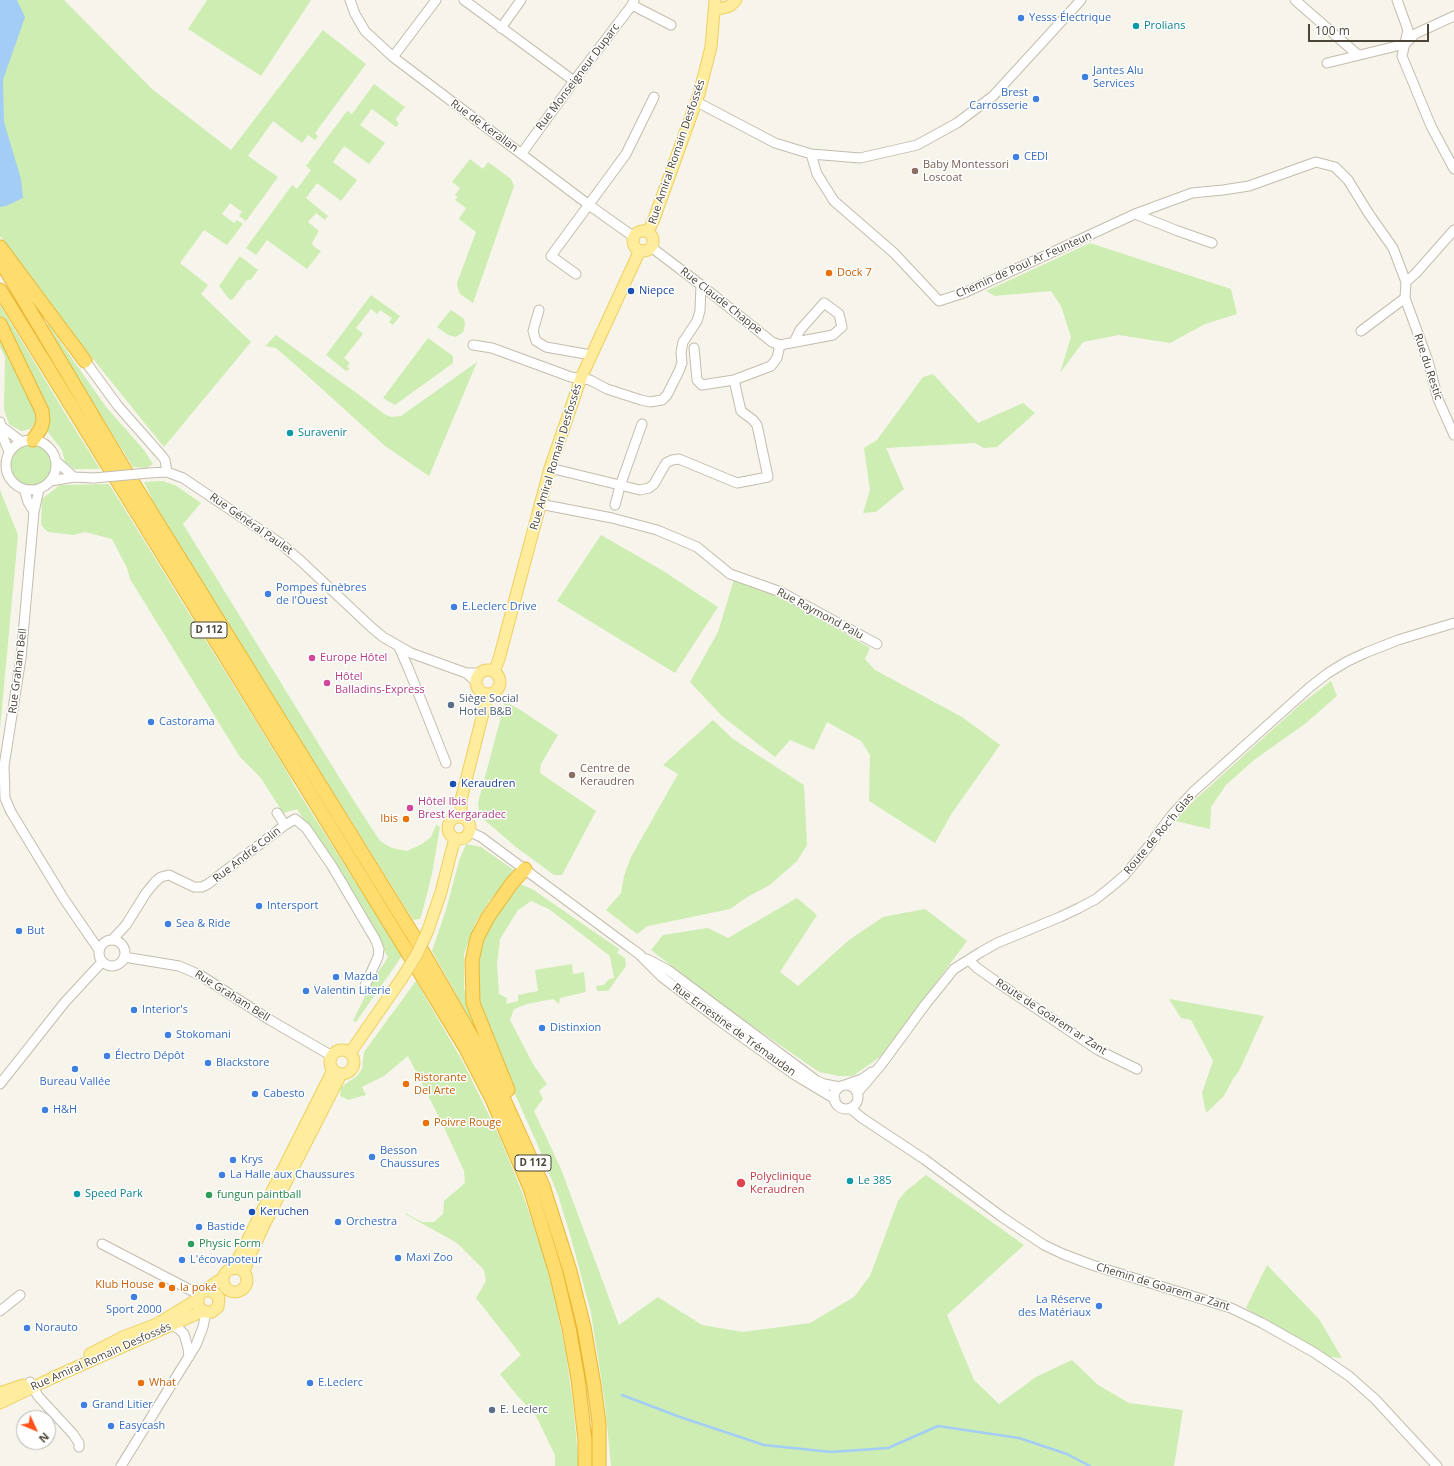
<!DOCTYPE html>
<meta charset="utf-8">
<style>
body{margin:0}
#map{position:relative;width:1454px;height:1466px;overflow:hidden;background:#f7f4eb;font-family:"Open Sans",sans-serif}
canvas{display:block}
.north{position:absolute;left:16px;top:1410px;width:40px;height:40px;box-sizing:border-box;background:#fff;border:1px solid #b7b5af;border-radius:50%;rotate:134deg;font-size:11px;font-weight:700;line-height:16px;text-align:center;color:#4c4638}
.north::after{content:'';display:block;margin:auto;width:14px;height:18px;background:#ff511a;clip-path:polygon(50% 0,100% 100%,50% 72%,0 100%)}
.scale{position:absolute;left:1308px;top:24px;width:121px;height:18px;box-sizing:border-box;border:2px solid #4c4638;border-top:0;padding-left:5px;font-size:12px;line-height:14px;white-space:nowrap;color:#4c4638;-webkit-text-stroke:3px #fff;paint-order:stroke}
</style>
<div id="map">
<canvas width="1454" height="1466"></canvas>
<div class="north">N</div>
<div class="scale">100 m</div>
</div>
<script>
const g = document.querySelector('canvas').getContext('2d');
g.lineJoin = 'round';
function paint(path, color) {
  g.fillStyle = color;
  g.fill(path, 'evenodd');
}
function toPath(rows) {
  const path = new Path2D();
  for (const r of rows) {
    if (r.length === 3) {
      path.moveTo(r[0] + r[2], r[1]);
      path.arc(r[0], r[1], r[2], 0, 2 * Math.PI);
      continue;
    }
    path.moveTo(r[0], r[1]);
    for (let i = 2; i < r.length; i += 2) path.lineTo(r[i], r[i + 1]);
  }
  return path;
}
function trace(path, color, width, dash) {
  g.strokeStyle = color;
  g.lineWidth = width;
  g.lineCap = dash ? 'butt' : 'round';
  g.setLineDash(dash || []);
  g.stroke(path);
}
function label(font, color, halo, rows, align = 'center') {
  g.font = font + ' "Open Sans",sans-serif';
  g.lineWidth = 3;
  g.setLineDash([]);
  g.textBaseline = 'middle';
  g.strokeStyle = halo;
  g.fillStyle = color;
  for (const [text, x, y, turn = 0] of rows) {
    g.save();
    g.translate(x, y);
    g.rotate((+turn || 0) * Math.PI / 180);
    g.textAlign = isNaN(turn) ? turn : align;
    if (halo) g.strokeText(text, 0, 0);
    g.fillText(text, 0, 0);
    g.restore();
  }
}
paint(toPath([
 [0,0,64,0,152,89,231,150,323,30,366,64,315,133,318,136,315,140,308,135,302,143,273,121,248,156,278,177,246,221,239,216,242,212,230,203,222,214,234,223,237,220,243,224,227,245,204,230,180,263,208,285,201,294,251,342,164,447,89,354,87,355,0,236],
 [207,0,311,0,261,76,188,29],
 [374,84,405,107,397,117,396,120,399,124,396,127,372,109,360,125,385,143,369,164,344,146,333,162,357,180,341,201,317,183,306,198,328,216,325,220,316,213,308,222,319,231,312,243,313,246,321,251,307,269,267,240,256,255,246,248,292,185,297,189,311,170,306,166,347,111,352,114],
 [470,159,483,169,488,162,511,179,514,186,473,303,460,294,458,289,457,283,476,232,459,219,466,208,455,200,458,197,455,195,460,188,452,182],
 [1090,243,1231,289,1237,314,1205,324,1170,343,1119,335,1083,342,1060,373,1071,337,1061,306,1051,291,995,296,986,291],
 [239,257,241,257,258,270,250,281,248,279,233,299,230,300,219,286],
 [371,295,400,316,393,325,389,322,392,318,380,310,377,314,371,309,356,328,363,334,344,358,350,363,347,367,350,369,346,371,326,355],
 [0,305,65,413,100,469,74,469,65,462,62,450,44,427,0,319],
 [451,310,464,319,465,325,463,332,456,337,448,335,437,327],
 [48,324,106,407,144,450,153,464,147,468,133,467,45,326],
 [276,335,366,400,384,414,391,417,401,416,477,362,429,476,385,446,300,369,276,348,265,346],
 [428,338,453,356,453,363,395,405,383,398],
 [0,339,26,393,37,410,39,417,31,429,21,431,9,424,4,409,5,357,0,347],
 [933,374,978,423,1023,403,1035,413,997,447,984,448,975,443,886,448,904,489,876,512,863,513,870,490,864,448,877,440,923,377],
 [31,465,20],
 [163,481,175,485,201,503,183,524,347,790,380,841,392,848,407,851,422,844,431,837,436,825,440,827,432,874,424,906,420,919,413,920,205,586,153,501,144,482],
 [109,484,286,770,294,785,402,956,356,1022,353,1021,373,980,388,957,297,809,283,813,261,778,240,757,130,579,127,568,112,539,85,532,73,535,48,532,41,525,42,499,60,485],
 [0,490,18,535,0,729],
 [601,535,660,569,718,607,675,673,557,601],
 [736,573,784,591,792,603,870,648,865,659,875,670,962,717,1000,745,952,813,935,843,869,801,870,755,861,741,827,722,814,750,790,740,775,757,722,716,690,682,718,632],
 [1331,681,1337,696,1306,723,1254,760,1226,785,1211,807,1210,829,1175,821,1190,804,1301,704],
 [505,702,519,709,558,735,541,764,540,773,596,811,562,875,554,875,516,847,482,818,479,813,478,803],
 [713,720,733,739,804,785,807,845,797,861,770,885,749,896,730,909,648,926,637,934,606,910,621,893,624,876,631,857,678,774,663,765],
 [466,844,481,847,515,871,489,901,476,922,464,954,464,989,480,1030,477,1032,432,951,446,910,459,861],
 [520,884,532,889,619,949,617,953,625,958,626,966,608,991,597,991,596,986,604,985,609,979,614,978,610,956,549,909,531,901,518,910,500,939,497,964,499,994,507,998,506,1004,518,1001,518,995,538,991,535,970,572,964,573,974,584,972,586,992,560,998,559,1004,553,999,527,1004,514,1009,510,1020,533,1064,547,1084,539,1091,543,1099,534,1111,561,1169,619,1325,658,1297,702,1325,743,1332,810,1323,854,1297,870,1276,898,1201,906,1191,926,1175,1024,1245,947,1315,974,1380,999,1404,1036,1377,1072,1360,1098,1385,1129,1403,1183,1410,1174,1466,611,1466,605,1404,591,1313,571,1238,558,1195,536,1141,503,1068,478,1000,476,970,484,935,503,904],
 [797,898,817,915,780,972,798,986,849,940,883,917,925,909,967,941,881,1056,853,1076,839,1076,819,1072,728,1009,651,950,663,935,708,928,728,938],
 [416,981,464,1064,500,1138,522,1192,543,1254,555,1299,566,1354,573,1405,579,1466,555,1466,555,1455,536,1416,515,1393,500,1374,521,1355,476,1298,486,1281,484,1270,457,1243,405,1214,405,1213,422,1222,434,1222,443,1214,444,1201,465,1183,464,1171,442,1123,408,1056,384,1076,362,1087,366,1095,348,1100,340,1096,341,1087,357,1076,362,1069,364,1052],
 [1169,999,1264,1016,1239,1071,1233,1079,1224,1096,1206,1113,1202,1093,1213,1061,1191,1020,1181,1018],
 [1267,1265,1319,1319,1342,1358,1312,1355,1246,1308]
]), '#cdedb2');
paint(toPath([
 [0,0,17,0,25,17,3,80,4,122,21,179,23,198,6,206,0,207]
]), '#a4cdf6');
trace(toPath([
 [622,1395,680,1417,764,1445,831,1452,888,1448,938,1426,1019,1438,1067,1454,1090,1466]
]), '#a4cdf6', 2.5);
const minor = toPath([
 [350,0,355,14,365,31,393,57,589,205,634,237],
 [464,0,574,81],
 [1295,0,1358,55],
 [1397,0,1408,30,1402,56,1431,126,1454,169],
 [632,5,671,25],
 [501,28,521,0],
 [393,57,436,0],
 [1327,63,1405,44,1415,34,1454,16],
 [697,102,775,143,811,154,860,158,917,145,957,123,993,96,1081,0],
 [522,153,574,81,632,5,634,0],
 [811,154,817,174,834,201,894,253,939,301,964,293,1135,214,1192,193,1223,190,1249,186,1316,162,1335,167,1348,180,1369,214,1393,248,1406,282],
 [1135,214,1178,231,1212,243],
 [1454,230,1416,273,1406,282,1405,298,1428,361,1438,399,1454,435],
 [651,247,701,285,772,342,780,345,833,335,842,327,839,314,824,303,800,330,794,342],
 [576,274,551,256,626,154,654,97],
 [539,310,533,331,536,341,546,347,591,355],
 [1361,331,1405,298],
 [473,345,492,348,571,377,590,380,607,389,641,400,650,402,662,400,667,395,679,371,682,363,681,352,683,342,697,321,700,311,701,285],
 [694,348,697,380,702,385,734,380,771,366,777,358,780,345],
 [85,361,118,406,162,456,165,460,167,472],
 [0,422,3,437,9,452],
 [1,426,22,442],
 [31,465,25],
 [57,462,74,477],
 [550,468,640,490,649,488,654,484,666,463,672,460,679,459,737,483,768,477,757,425,753,420,741,411,734,380],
 [149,473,167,472,183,478,280,543,302,562,371,627,383,637,411,653,466,673,475,681],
 [51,481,74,477,94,478],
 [24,489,28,502,34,512],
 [39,489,34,512,21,658,4,766,5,798,11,812,64,899,99,950],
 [540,504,612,518,657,530,697,547,730,574,781,592,877,644],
 [615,505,620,486,642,424],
 [399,647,409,670,446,763],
 [466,673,480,673],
 [285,825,295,819,306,828,332,866,375,939,379,949,378,957,364,988],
 [470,832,481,837,624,943,639,954,662,977,720,1021,795,1075,835,1099],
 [112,940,126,925,146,893,155,882,161,877,169,875,194,887,202,887,208,884,285,825,277,813],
 [112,953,13],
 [124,957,179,966,200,975,270,1020,332,1056],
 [647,959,668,970,817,1081,824,1084,840,1087],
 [969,960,977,968,997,982,1098,1050,1137,1069],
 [0,1084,65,1002,102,962],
 [845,1085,862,1079,872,1072],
 [846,1097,12],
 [858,1092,881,1065,925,1005,954,969,981,952,997,943,1060,917,1079,908,1096,899,1111,887,1124,876,1148,847,1171,816,1194,791,1310,687,1328,673,1346,662,1365,653,1398,640,1454,623],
 [850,1108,862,1118,924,1159,1002,1217,1044,1245,1063,1254,1092,1265,1231,1308,1262,1323,1315,1353,1349,1376,1375,1399,1437,1466],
 [102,1244,200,1295],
 [0,1311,20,1295],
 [172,1325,179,1329,184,1334,188,1348,189,1357],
 [30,1382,38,1396,73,1434,79,1443,79,1447],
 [121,1466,196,1345,203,1327,206,1312]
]);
const major = toPath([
 [715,10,730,6,736,0],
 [643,241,10],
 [648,232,654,219,699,94,711,47,715,0],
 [488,682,12],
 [494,672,499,659,550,468,581,378,640,250],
 [459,828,11],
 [461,817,461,800,488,694],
 [428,930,441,892,452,849,455,839],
 [342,1062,12],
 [350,1053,402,978],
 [235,1280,12],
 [233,1269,333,1070],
 [244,1272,249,1257,265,1223,341,1074],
 [205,1291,211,1291,216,1294,219,1298,218,1307,212,1312,206,1312,200,1309,198,1304,198,1297,202,1292,223,1278],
 [90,1354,123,1337,157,1324,198,1299],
 [0,1393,23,1385],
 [0,1403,52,1378,203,1311]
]);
const highway = toPath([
 [0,247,85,361],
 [0,260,122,465,413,935,476,1044,501,1093,543,1186,570,1271,584,1327,594,1385,599,1423,599,1466],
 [0,290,419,971,465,1047,492,1099,530,1188,556,1273,569,1328,578,1379,585,1440,585,1466],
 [0,324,42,411,43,420,41,428,33,440],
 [508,1090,473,1003,472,961,477,938,488,917,512,883,525,869]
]);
trace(minor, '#c3bdad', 11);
trace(major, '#eed062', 13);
trace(highway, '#eab732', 15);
trace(minor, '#fff', 9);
trace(major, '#ffec9c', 11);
trace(highway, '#ffdc6e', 13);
const minorBridge = toPath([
 [94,478,149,473]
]);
const majorBridge = toPath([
 [402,978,417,954,428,930]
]);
trace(minorBridge, '#c3bdad', 11, []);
trace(majorBridge, '#eed062', 13, []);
trace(minorBridge, '#fff', 9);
trace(majorBridge, '#ffec9c', 11);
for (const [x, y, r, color] of [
 [1021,18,4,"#3f7fe0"],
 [1136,26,4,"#0f9aa8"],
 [1085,77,4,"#3f7fe0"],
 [1036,99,4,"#3f7fe0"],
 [1016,157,4,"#3f7fe0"],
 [915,171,4,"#8d6e63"],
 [829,273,4,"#e8710a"],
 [631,291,4,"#1a4fb4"],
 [290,433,4,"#0f9aa8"],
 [268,594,4,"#3f7fe0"],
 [454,607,4,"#3f7fe0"],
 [312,658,4,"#d1479c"],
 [327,683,4,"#d1479c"],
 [451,705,4,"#5c6f8a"],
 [151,722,4,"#3f7fe0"],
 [572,775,4,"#8d6e63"],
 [453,784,4,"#1a4fb4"],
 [410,808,4,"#d1479c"],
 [406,819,4,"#e8710a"],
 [259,906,4,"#3f7fe0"],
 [168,924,4,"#3f7fe0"],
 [19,931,4,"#3f7fe0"],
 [336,977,4,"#3f7fe0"],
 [306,991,4,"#3f7fe0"],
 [134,1010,4,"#3f7fe0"],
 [542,1028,4,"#3f7fe0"],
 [168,1035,4,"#3f7fe0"],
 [107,1056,4,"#3f7fe0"],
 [208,1063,4,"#3f7fe0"],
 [75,1069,4,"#3f7fe0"],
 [406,1084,4,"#e8710a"],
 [255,1094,4,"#3f7fe0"],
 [45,1110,4,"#3f7fe0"],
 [426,1123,4,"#e8710a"],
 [372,1157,4,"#3f7fe0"],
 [233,1160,4,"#3f7fe0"],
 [222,1175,4,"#3f7fe0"],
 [850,1181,4,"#0f9aa8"],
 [741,1183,5,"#e0444e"],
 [77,1194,4,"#0f9aa8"],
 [209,1195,4,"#2e9e5b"],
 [252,1212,4,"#1a4fb4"],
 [338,1222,4,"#3f7fe0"],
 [199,1227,4,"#3f7fe0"],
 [191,1244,4,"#2e9e5b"],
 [398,1258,4,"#3f7fe0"],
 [182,1260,4,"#3f7fe0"],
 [162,1285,4,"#e8710a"],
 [172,1288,4,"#e8710a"],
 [134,1297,4,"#3f7fe0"],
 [1099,1306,4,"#3f7fe0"],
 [27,1328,4,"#3f7fe0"],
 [141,1383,4,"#e8710a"],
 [310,1383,4,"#3f7fe0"],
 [84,1405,4,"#3f7fe0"],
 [492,1410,4,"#5c6f8a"],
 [111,1426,4,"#3f7fe0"]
]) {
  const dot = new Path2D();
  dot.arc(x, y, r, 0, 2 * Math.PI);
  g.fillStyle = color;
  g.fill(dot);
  trace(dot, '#fff', 1.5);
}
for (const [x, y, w] of [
 [209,630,36],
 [533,1163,36]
]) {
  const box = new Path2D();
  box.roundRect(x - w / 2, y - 8, w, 16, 3);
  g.fillStyle = '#fff';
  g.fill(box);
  trace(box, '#4c4638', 1);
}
label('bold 10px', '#4c4638', null, [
 ["D 112",209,630],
 ["D 112",533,1163]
]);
label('11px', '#366cbe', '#fff', [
 ["Yesss Électrique",1029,18],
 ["Jantes Alu",1093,71],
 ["Services",1093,84],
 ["Brest",1028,93,"right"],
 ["Carrosserie",1028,106,"right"],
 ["CEDI",1024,157],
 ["Pompes funèbres",276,588],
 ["de l'Ouest",276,601],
 ["E.Leclerc Drive",462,607],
 ["Castorama",159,722],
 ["Intersport",267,906],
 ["Sea & Ride",176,924],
 ["But",27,931],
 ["Mazda",344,977],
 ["Valentin Literie",314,991],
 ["Interior's",142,1010],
 ["Distinxion",550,1028],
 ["Stokomani",176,1035],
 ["Électro Dépôt",115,1056],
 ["Blackstore",216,1063],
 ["Bureau Vallée",75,1082,"center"],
 ["Cabesto",263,1094],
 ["H&H",53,1110],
 ["Besson",380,1151],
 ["Chaussures",380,1164],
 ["Krys",241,1160],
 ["La Halle aux Chaussures",230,1175],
 ["Orchestra",346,1222],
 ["Bastide",207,1227],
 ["Maxi Zoo",406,1258],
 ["L'écovapoteur",190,1260],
 ["La Réserve",1091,1300,"right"],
 ["des Matériaux",1091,1313,"right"],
 ["Sport 2000",134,1310,"center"],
 ["Norauto",35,1328],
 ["E.Leclerc",318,1383],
 ["Grand Litier",92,1405],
 ["Easycash",119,1426]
], 'left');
label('11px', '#0d838f', '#fff', [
 ["Prolians",1144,26],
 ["Suravenir",298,433],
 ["Le 385",858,1181],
 ["Speed Park",85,1194]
], 'left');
label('11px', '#4c4638', '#fff', [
 ["Rue Monseigneur Duparc",578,77,-53],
 ["Rue de Kerallan",484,126,36],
 ["Rue Amiral Romain Desfossés",677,152,-71],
 ["Chemin de Poul Ar Feunteun",1024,265,-24],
 ["Rue Claude Chappe",721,301,38],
 ["Rue du Restic",1428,367,72],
 ["Rue Amiral Romain Desfossés",556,457,-73],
 ["Rue Général Paulet",251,524,35],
 ["Rue Raymond Palu",820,614,28],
 ["Rue Graham Bell",18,671,-83],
 ["Route de Roc'h Glas",1159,834,-50],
 ["Rue André Colin",247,855,-38],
 ["Rue Graham Bell",232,996,32],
 ["Route de Goarem ar Zant",1051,1017,33],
 ["Rue Ernestine de Trémaudan",734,1030,36],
 ["Chemin de Goarem ar Zant",1163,1287,17],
 ["Rue Amiral Romain Desfossés",101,1357,-24]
]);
label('11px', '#785e54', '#fff', [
 ["Baby Montessori",923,165],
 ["Loscoat",923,178],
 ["Centre de",580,769],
 ["Keraudren",580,782]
], 'left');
label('11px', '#c56008', '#fff', [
 ["Dock 7",837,273],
 ["Ibis",398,819,"right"],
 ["Ristorante",414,1078],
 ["Del Arte",414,1091],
 ["Poivre Rouge",434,1123],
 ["Klub House",154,1285,"right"],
 ["la poké",180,1288],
 ["What",149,1383]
], 'left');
label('11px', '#164399', '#fff', [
 ["Niepce",639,291],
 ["Keraudren",461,784],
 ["Keruchen",260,1212]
], 'left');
label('11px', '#b23c85', '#fff', [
 ["Europe Hôtel",320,658],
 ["Hôtel",335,677],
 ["Balladins-Express",335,690],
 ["Hôtel Ibis",418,802],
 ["Brest Kergaradec",418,815]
], 'left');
label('11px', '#4e5e75', '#fff', [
 ["Siège Social",459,699],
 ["Hotel B&B",459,712],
 ["E. Leclerc",500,1410]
], 'left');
label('11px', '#be3a42', '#fff', [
 ["Polyclinique",750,1177],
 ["Keraudren",750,1190]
], 'left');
label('11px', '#27864d', '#fff', [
 ["fungun paintball",217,1195],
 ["Physic Form",199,1244]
], 'left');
</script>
